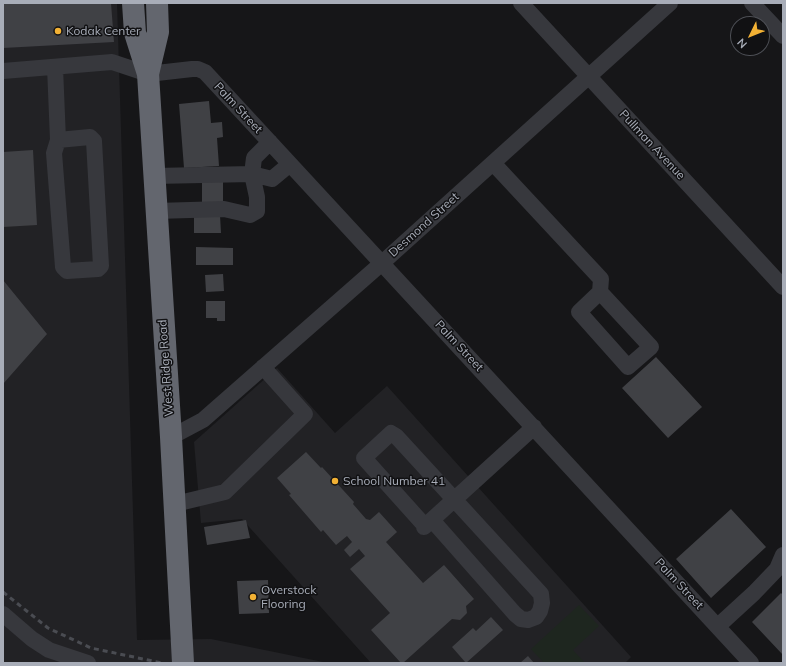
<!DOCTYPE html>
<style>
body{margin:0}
#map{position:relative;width:786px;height:666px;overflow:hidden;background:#161618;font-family:Mulish,sans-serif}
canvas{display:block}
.frame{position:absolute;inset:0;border:4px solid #a8adb8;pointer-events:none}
.north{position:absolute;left:730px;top:16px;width:40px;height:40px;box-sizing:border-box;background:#111113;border:1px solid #4d4f55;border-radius:50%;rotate:227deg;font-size:11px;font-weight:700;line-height:16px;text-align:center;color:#a8adb8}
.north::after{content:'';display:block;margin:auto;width:14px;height:18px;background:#f2b134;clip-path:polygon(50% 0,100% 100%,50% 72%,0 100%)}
</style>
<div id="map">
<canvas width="786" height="666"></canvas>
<div class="frame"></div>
<div class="north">N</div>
</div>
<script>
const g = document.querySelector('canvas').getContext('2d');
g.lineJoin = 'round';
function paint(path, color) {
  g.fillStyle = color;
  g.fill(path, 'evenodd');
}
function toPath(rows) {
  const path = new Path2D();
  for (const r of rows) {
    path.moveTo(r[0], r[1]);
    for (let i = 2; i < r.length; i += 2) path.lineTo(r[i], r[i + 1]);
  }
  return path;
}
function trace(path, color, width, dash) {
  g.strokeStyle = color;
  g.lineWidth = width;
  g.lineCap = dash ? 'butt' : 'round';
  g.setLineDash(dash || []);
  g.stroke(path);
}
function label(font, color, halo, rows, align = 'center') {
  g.font = font + ' Mulish,sans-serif';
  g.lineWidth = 3;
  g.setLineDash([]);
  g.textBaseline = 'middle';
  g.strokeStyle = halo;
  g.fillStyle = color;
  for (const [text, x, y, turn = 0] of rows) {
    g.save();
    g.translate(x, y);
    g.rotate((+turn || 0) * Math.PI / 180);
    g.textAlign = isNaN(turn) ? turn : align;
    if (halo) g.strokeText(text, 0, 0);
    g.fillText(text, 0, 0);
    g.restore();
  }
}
paint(toPath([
 [3,3,117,3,137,640,211,639,328,663,3,663],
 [277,368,335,433,387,386,631,657,625,663,371,663,242,519,201,523,194,442]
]), '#222225');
paint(toPath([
 [579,605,599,626,573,650,585,663,544,663,531,649]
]), '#1e261f');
paint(toPath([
 [3,3,111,3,114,42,3,48],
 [209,101,211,123,222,122,223,137,217,138,219,166,184,168,179,104],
 [33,150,37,225,3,227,3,152],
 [202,182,223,182,223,203,202,202],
 [194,215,220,215,221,233,194,233],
 [196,247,233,248,233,265,196,265],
 [223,274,224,291,206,292,205,275],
 [3,280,47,334,3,384],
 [206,301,225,301,225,321,217,321,217,318,206,318],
 [656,357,702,407,668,438,622,388],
 [306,452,321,468,322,467,354,502,353,504,366,519,370,520,379,512,397,532,386,542,423,583,444,565,474,599,466,606,467,613,460,620,452,619,403,663,401,663,371,630,390,613,350,569,365,556,359,549,350,557,344,550,352,542,347,536,336,545,323,530,321,532,289,495,291,494,277,478],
 [731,509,766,547,711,598,676,559],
 [246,520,250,538,207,545,204,527],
 [268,580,269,613,239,614,237,581],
 [781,593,783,595,783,655,752,622],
 [491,617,503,630,466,663,452,647,473,628,476,631],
 [528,656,534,663,520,663]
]), '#404145');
trace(toPath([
 [521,3,783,287],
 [752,3,783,36],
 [55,67,58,140,90,137,94,141,101,266,98,269,67,271,63,267,54,153,58,140],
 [3,71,112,62,148,74,192,69,198,69,205,72,751,663],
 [270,142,254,158,252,174,272,179,290,164],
 [493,163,601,279,600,292,651,347,628,367,579,312,600,292],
 [154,176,252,174,257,197,257,211,250,215,224,209,156,211],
 [171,437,203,420,382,263,670,3],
 [175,504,225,492,305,414,263,367],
 [425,526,364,458,391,433,396,436,541,594,542,603,540,611,536,617,528,620,521,619,515,614,432,520],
 [424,527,534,427],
 [3,614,32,639,49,650,88,663],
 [718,626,754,593,777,569,783,555]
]), '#37383d', 16);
trace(toPath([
 [133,3,135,33,148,74,171,437,183,663],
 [148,74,158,32,157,3]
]), '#63666e', 22);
trace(toPath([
 [3,592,48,628,91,648,162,663]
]), '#4a4c52', 3, [5, 4]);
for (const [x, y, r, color] of [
 [58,31,4,"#f2b134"],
 [335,481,4,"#f2b134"],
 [253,597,4,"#f2b134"]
]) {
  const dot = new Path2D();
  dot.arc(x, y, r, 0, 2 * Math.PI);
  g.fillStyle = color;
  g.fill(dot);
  trace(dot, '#111113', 1.5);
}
label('12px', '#a8adb8', '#111113', [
 ["Kodak Center",66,31],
 ["School Number 41",343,481],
 ["Overstock",261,590],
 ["Flooring",261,604]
], 'left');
label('12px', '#a8adb8', '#111113', [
 ["Palm Street",238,108,47],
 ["Pullman Avenue",652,145,47],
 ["Desmond Street",424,225,-42],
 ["Palm Street",459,346,47],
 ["West Ridge Road",166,368,-94],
 ["Palm Street",679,584,47]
]);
</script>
